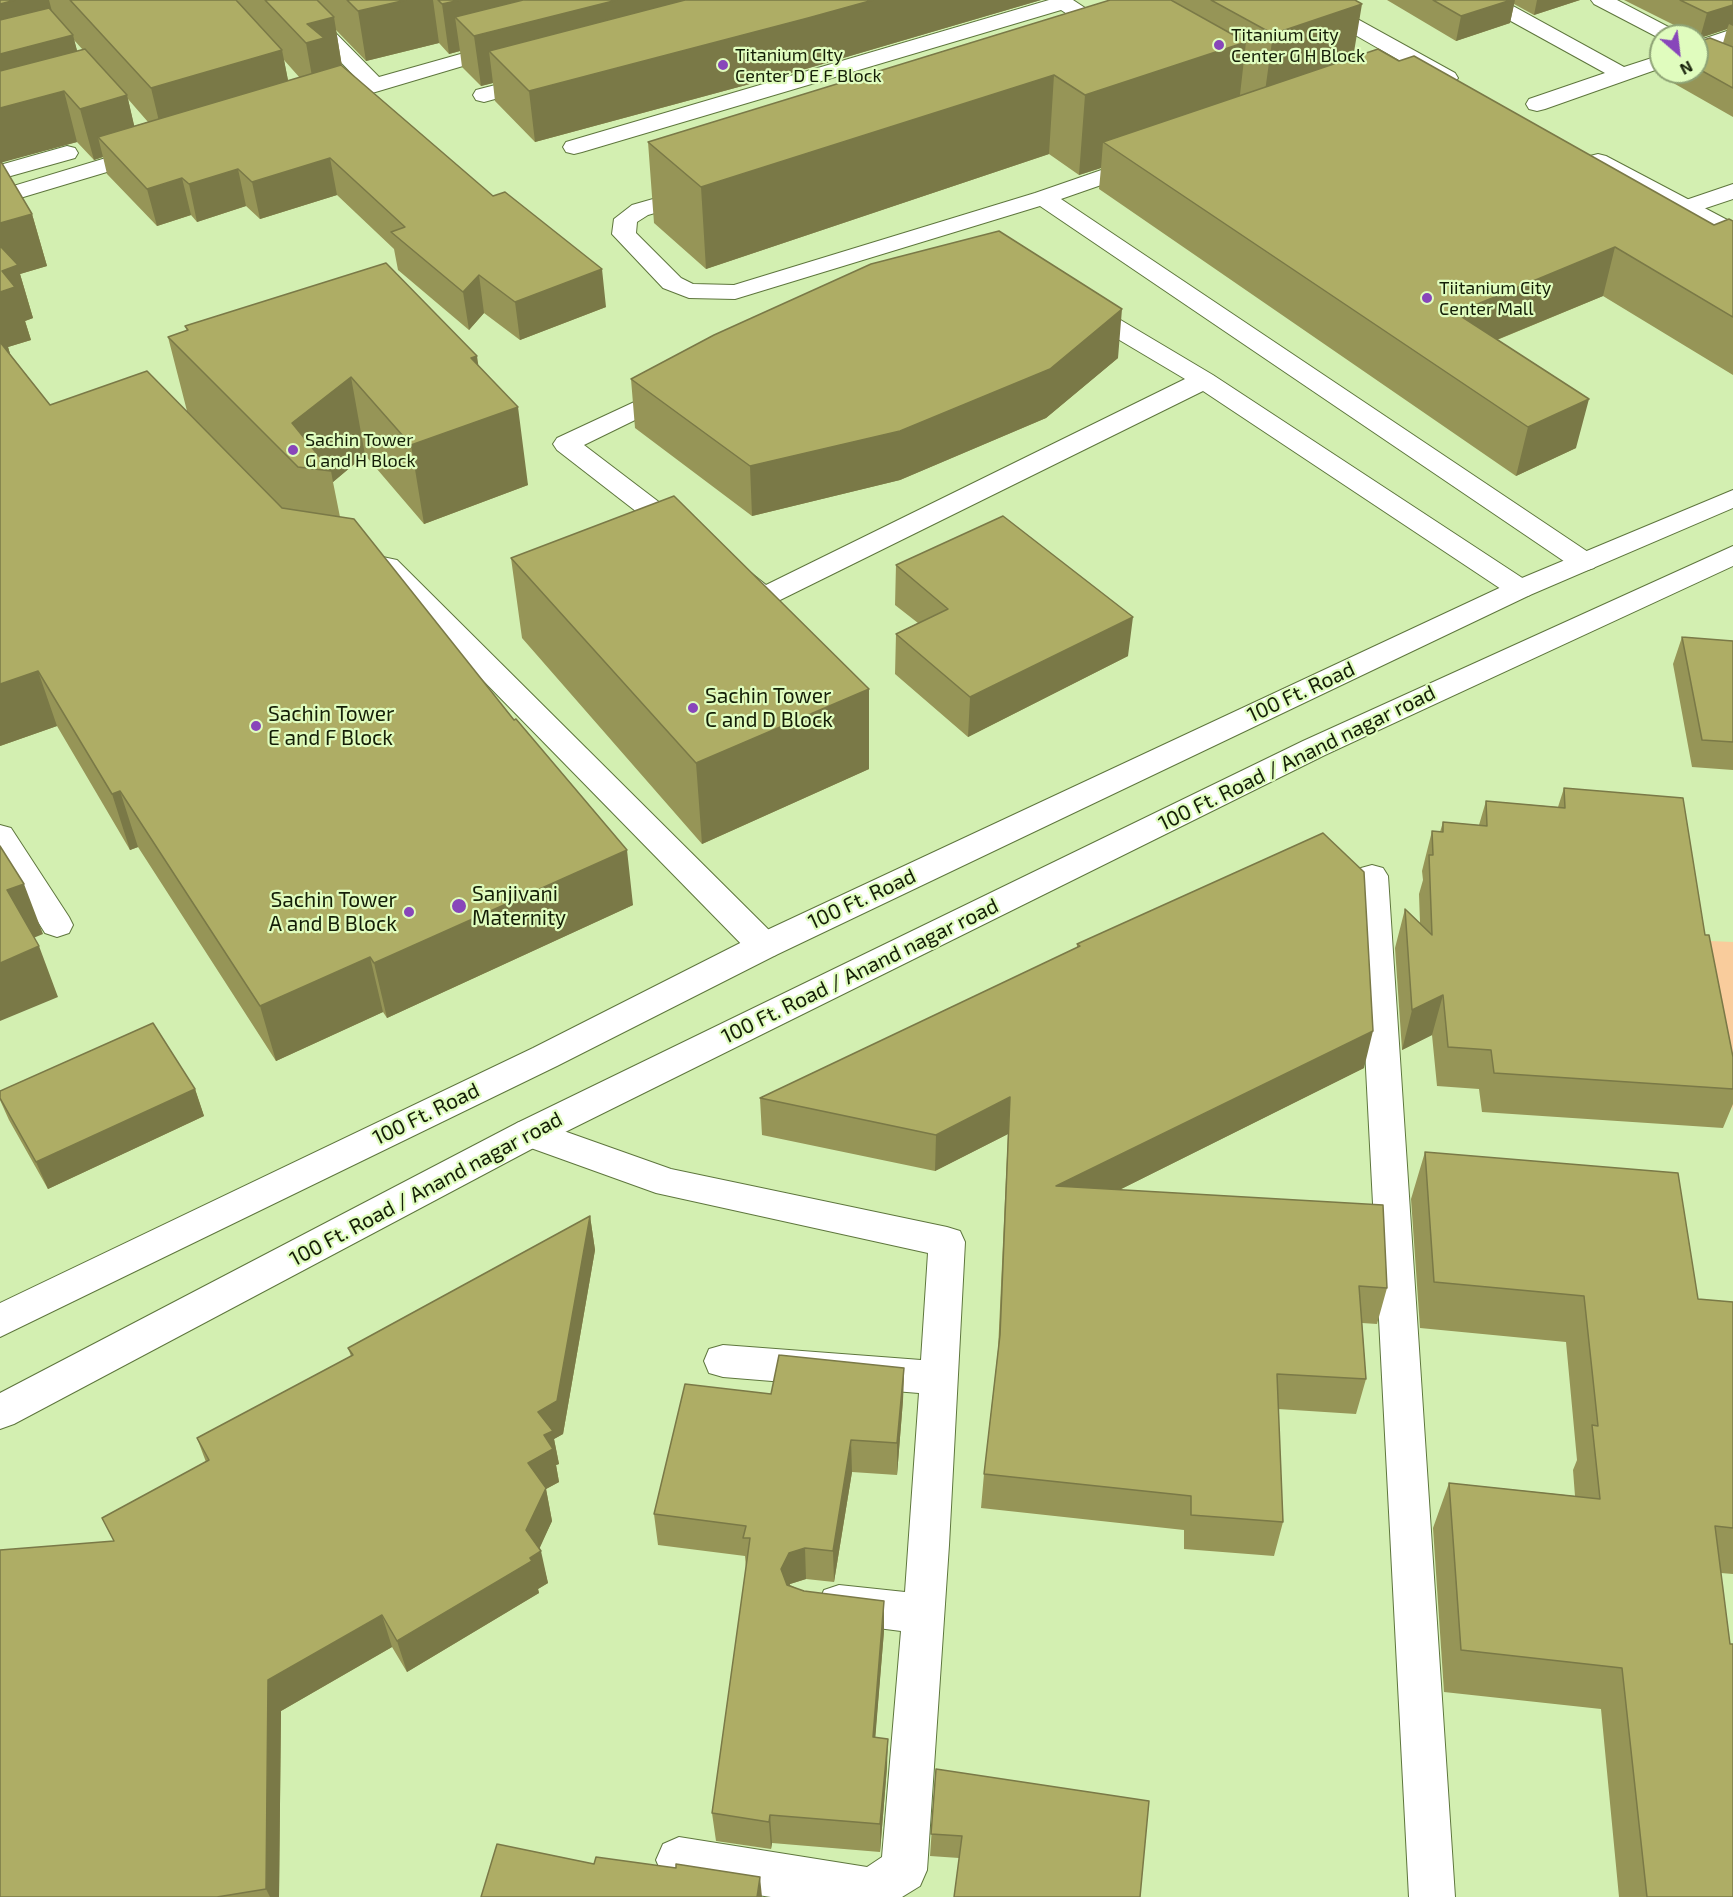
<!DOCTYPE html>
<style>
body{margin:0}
#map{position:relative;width:1733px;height:1897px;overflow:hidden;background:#d3efb1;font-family:"Exo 2",sans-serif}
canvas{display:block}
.north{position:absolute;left:1649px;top:24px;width:60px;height:60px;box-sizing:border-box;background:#e0fcbe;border:2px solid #8ea375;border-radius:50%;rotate:152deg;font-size:16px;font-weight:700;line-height:24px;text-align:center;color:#141e07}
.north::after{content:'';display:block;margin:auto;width:21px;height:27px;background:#8846ba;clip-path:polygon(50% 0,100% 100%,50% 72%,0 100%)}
</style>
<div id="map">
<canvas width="1733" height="1897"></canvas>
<div class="north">N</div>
</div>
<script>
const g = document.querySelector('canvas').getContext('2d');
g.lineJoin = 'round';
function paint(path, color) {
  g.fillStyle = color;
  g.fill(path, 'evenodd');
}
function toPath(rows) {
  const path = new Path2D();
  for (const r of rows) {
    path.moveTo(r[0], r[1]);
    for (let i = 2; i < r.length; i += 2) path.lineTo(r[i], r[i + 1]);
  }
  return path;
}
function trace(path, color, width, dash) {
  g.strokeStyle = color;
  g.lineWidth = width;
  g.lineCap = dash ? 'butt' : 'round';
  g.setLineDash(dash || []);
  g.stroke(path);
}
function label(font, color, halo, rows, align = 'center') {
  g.font = font + ' "Exo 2",sans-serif';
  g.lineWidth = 4.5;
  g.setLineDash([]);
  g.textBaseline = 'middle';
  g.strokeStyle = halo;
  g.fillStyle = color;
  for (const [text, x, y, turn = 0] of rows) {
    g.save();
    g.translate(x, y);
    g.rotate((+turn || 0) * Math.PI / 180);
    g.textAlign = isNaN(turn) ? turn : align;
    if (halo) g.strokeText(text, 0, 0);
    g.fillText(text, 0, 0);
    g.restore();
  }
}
paint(toPath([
 [1710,941,1733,942,1733,1112]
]), '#f9cc9c');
const lane = toPath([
 [1049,0,1073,0,1120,31,1123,35,1120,39,1113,41,1106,39,1061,10,582,152,574,154,566,152,563,147,566,142,1049,0],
 [538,74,546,75,549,80,546,85,484,102,476,100,473,95,476,90,538,74],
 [1142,156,1150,158,1153,163,1150,168,1061,199,1594,556,1598,562,1594,568,1584,571,1574,568,1040,206,735,299,689,298,663,288,612,234,614,219,632,205,695,187,703,189,706,194,703,199,648,215,637,222,636,233,681,278,693,284,734,285,1035,193,1142,156],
 [1733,184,1733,199,1688,214,1680,212,1676,207,1680,202,1733,184],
 [1083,301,1092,303,1213,375,1530,583,1534,589,1530,595,1520,598,1510,595,1203,391,774,603,764,606,754,603,726,581,722,575,726,569,736,566,746,569,766,585,1185,379,1074,313,1071,308,1074,303,1083,301],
 [673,384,682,387,686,392,682,397,584,445,693,528,697,534,693,540,683,542,673,540,557,450,553,444,557,438,673,384],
 [378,556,397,560,776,937,780,946,776,955,764,958,752,955,379,574,368,571,364,565,368,559,378,556]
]);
const street = toPath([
 [281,0,303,0,379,77,503,42,510,44,514,48,510,52,325,107,317,105,314,100,317,95,361,83,281,0],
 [1477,0,1502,0,1624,67,1661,55,1661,68,1545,109,1537,111,1529,109,1526,104,1529,99,1605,73,1480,4,1477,0],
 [1591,0,1617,0,1678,32,1681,36,1661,36,1661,39,1594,4,1591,0],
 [1733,29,1733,42,1697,54,1697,41,1733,29],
 [149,145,157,147,160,152,157,157,0,204,0,190,149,145],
 [67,146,75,148,78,153,75,158,0,179,0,165,67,146],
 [0,825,11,828,69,917,73,925,69,933,57,937,45,933,0,861,0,825],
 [1372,865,1383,868,1388,876,1455,1897,1409,1897,1356,876,1361,868,1372,865],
 [530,1119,671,1169,947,1227,960,1231,965,1242,949,1545,927,1870,920,1886,902,1897,771,1897,679,1883,663,1876,656,1860,663,1844,679,1837,867,1867,882,1857,901,1631,839,1623,824,1618,818,1604,824,1590,839,1585,905,1592,919,1393,723,1377,709,1373,704,1361,709,1349,723,1345,921,1360,928,1253,656,1193,517,1143,512,1133,517,1123,530,1119]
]);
const secondary = toPath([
 [1298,0,1323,0,1455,73,1458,78,1455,83,1447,84,1439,83,1301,4,1298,0],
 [1598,154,1606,156,1733,223,1733,239,1725,237,1590,166,1587,161,1590,156,1598,154]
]);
const primary = toPath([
 [1733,490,1733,508,1530,595,776,955,557,1066,0,1337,0,1303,533,1048,752,937,1510,583,1733,490],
 [1733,546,1733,566,1325,755,543,1143,14,1424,0,1429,0,1393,517,1123,1303,741,1733,546]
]);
trace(lane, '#5e763d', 2);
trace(street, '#5e763d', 2);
trace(secondary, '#5e763d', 2);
trace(primary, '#5e763d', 2);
paint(lane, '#fff');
paint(street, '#fff');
paint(secondary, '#fff');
paint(primary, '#fff');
paint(toPath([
 [0,0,1041,0,809,68,535,142,495,101,493,83,481,86,462,67,460,51,449,54,439,43,366,61,336,30,342,66,606,307,520,340,484,313,469,330,398,270,394,249,337,195,260,219,246,206,197,222,191,215,157,226,107,174,103,157,94,160,77,142,1,162,32,214,47,266,20,274,33,318,25,321,31,340,8,347,10,354,50,405,187,411,168,337,187,331,185,326,478,365,528,485,424,524,365,455,333,482,340,517,633,905,387,1018,383,1012,276,1061,138,847,130,850,57,726,0,746],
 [74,40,83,50,77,51],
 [284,60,300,78,288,81],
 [128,99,148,122,134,126],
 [1173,0,1355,0,1353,58,1399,61,1714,225,1733,221,1733,375,1603,296,1497,340,1576,448,1516,476,1099,189,1101,168,1079,175,1049,154,706,269,654,223,648,142,1173,1],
 [1387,0,1580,0,1534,15,1514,4,1510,23,1456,41],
 [1624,0,1733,0,1733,117,1661,76,1662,72,1697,72,1697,42,1723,43,1727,29,1700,38],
 [1118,358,1046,418,900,480,752,516,635,428,631,379],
 [511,558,869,689,869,769,702,844,522,638],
 [896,565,1128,656,968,737,895,674,896,634,918,623,895,605],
 [1682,637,1733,641,1733,770,1692,767,1673,664],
 [1564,788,1705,935,1733,1057,1733,1104,1723,1128,1482,1112,1479,1089,1437,1086,1432,1035,1402,1050,1395,948,1405,909,1420,923,1419,894,1423,880,1422,871,1432,831,1440,832,1443,822,1479,825,1486,801,1558,807],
 [1077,944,1364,1068,1119,1190,1387,1288,1377,1324,1362,1323,1366,1379,1356,1414,1278,1409,1283,1522,1274,1556,1184,1549,1184,1530,981,1508,984,1474,998,1350,1008,1134,935,1171,762,1135,760,1098,1077,948],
 [195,1089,204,1116,48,1189,9,1120,0,1100,0,1091],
 [1425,1152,1698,1299,1733,1302,1733,1574,1721,1573,1733,1897,1619,1897,1601,1709,1444,1692,1433,1528,1449,1483,1575,1496,1573,1470,1577,1460,1566,1342,1420,1328,1411,1199],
 [590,1216,595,1250,563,1434,554,1439,559,1464,556,1465,559,1482,546,1489,552,1521,539,1548,548,1583,538,1589,539,1593,407,1672,392,1647,281,1711,279,1897,0,1897,114,1541,102,1518,206,1462,197,1438,351,1356,348,1348],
 [904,1368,903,1400,897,1475,852,1472,834,1582,806,1579,790,1584,790,1585,884,1631,875,1737,887,1767,880,1852,772,1843,771,1849,716,1841,712,1813,746,1568,745,1556,658,1545,654,1514,771,1394],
 [936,1769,1140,1897,959,1858,930,1856]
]), '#969557');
paint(toPath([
 [0,0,49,0,56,27,73,35,86,85,0,108],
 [406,0,433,0,439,43,366,61,358,11],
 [460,0,808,0,489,51,493,83,481,86,474,36,455,17,460,51,449,54,442,4],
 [873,0,1041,0,809,68,535,142,529,91],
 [1511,0,1515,0,1510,23,1456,41,1461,16],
 [1537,0,1580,0,1534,15],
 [1362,4,1349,82,1262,113,1273,34],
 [1733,5,1733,26,1729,24,1727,29,1700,38,1707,13],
 [334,17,342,67,315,93,306,43,307,24],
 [1246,42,1237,121,1103,142,1101,168,1079,175,1085,95],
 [282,50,292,100,163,138,151,88],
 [1054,75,1049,154,706,269,701,187],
 [64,91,77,142,0,163,0,108],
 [127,95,139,146,98,137,103,157,94,160,80,109],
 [330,158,337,195,260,219,252,182],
 [238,169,246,206,197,222,189,184],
 [182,178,191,215,157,226,147,189],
 [32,214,47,266,20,274,33,318,25,321,31,340,8,347,15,370,0,373,0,223],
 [1615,247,1603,296,1445,361,1456,313],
 [602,269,606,307,520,340,515,302],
 [479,275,484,313,469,330,463,292],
 [1122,309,1118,358,1046,418,900,480,752,516,750,466],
 [477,356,486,418,518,407,528,485,424,524,411,445,471,358],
 [351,377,365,455,333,482,331,471,292,423],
 [1589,399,1576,448,1516,476,1528,427],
 [1133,617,1128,656,968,737,970,697],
 [38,671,57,726,0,746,0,684],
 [869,689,869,769,702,844,696,763],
 [120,791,138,847,130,850,112,794],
 [627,850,633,905,387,1018,374,963],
 [24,884,43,934,26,941,7,890],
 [39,946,58,997,0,1021,0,963],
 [370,957,383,1012,276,1061,260,1006],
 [1443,995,1432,1035,1402,1050,1412,1010],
 [1373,1031,1364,1068,1053,1223,1056,1186],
 [195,1089,204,1116,48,1189,36,1162],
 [1010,1097,1008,1134,935,1171,936,1135],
 [590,1216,595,1250,563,1434,554,1439,559,1464,556,1465,559,1482,546,1489,552,1521,537,1554,541,1551,548,1583,538,1589,539,1593,407,1672,397,1641,526,1530,528,1463,538,1412],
 [904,1368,903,1400,897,1475,897,1443],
 [851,1440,852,1472,834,1582,833,1551],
 [805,1548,806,1579,790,1584,783,1599,781,1569,789,1553],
 [884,1601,884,1631,873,1766,873,1737],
 [382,1615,392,1647,281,1711,279,1897,270,1897,266,1889,268,1680],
 [888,1739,887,1767,880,1852,880,1824],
 [770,1815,772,1843,771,1849,769,1822],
 [760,1877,762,1897,757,1897]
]), '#7a7947');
const building = toPath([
 [0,0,15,0,0,4,0,0],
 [70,0,236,0,282,50,151,88,70,0],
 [265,0,317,0,334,17,307,24,324,38,306,43,265,0],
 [347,0,406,0,358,11,347,0],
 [438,0,460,0,442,4,438,0],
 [523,0,617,0,474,36,455,17,523,0],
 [685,0,873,0,808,18,529,91,489,51,685,0],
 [1110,0,1171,0,1246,42,1085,95,1054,75,701,187,648,142,1110,0],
 [1211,0,1355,0,1362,4,1273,34,1211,0],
 [1433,0,1511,0,1461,16,1433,0],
 [1680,0,1733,0,1733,5,1707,13,1680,0],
 [49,8,73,35,0,54,0,20,49,8],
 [1710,38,1733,47,1733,88,1697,68,1697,42,1710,38],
 [85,49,127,95,80,109,64,91,0,108,0,71,85,49],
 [1378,49,1399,61,1414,56,1714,225,1729,219,1733,221,1733,317,1615,247,1456,313,1589,399,1528,427,1103,142,1378,49],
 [341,65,493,196,505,192,602,269,515,302,479,275,463,292,391,232,405,227,330,158,252,182,238,169,189,184,182,178,147,189,98,137,341,65],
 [0,160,32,214,0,223,0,160],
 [999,231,1122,309,1050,369,900,431,750,466,631,379,714,335,871,264,999,231],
 [0,246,18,265,2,271,15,287,0,292,0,246],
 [386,263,477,356,471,358,518,407,411,445,351,377,292,423,331,471,298,467,168,337,188,330,185,326,386,263],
 [0,342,50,405,147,371,282,508,354,519,514,720,516,719,627,850,374,963,370,957,260,1006,120,791,112,794,38,671,0,684,0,342],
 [674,496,869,689,696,763,511,558,674,496],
 [1003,516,1133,617,970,697,896,634,948,609,896,565,1003,516],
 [1682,637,1733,641,1733,742,1702,740,1682,637],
 [1564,788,1683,798,1705,935,1709,935,1733,1057,1733,1089,1494,1073,1491,1050,1448,1047,1443,995,1412,1010,1405,909,1432,935,1429,855,1433,855,1432,831,1443,832,1443,822,1487,826,1486,801,1565,808,1564,788],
 [1323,833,1364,872,1373,1031,1056,1186,1383,1205,1387,1288,1359,1286,1366,1379,1277,1374,1283,1522,1191,1515,1191,1496,984,1474,1000,1335,1010,1097,936,1135,760,1098,1080,946,1077,944,1323,833],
 [0,846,24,884,7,890,39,946,0,963,0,846],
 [153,1023,195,1089,36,1162,0,1098,0,1091,153,1023],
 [1425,1152,1678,1173,1698,1299,1733,1302,1733,1528,1715,1526,1730,1644,1733,1644,1733,1897,1647,1897,1622,1668,1461,1650,1449,1483,1600,1499,1592,1425,1598,1426,1584,1296,1434,1282,1425,1152],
 [590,1216,557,1401,538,1412,553,1431,544,1435,553,1449,528,1463,546,1488,526,1530,541,1551,530,1558,532,1561,397,1641,382,1615,268,1680,266,1889,217,1897,0,1897,0,1550,114,1541,102,1518,209,1460,197,1438,353,1355,348,1348,590,1216],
 [779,1355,904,1368,897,1443,851,1440,833,1551,805,1548,789,1553,781,1569,787,1585,804,1591,884,1601,873,1737,888,1739,880,1824,770,1815,769,1822,712,1813,750,1538,743,1538,746,1526,654,1514,685,1384,771,1394,779,1355],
 [936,1769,1149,1801,1140,1897,954,1897,962,1836,931,1834,936,1769],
 [497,1844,594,1864,596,1857,676,1868,676,1864,760,1877,757,1897,481,1897,497,1844]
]);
paint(building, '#aead65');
trace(building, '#7a7947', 1.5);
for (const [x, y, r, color] of [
 [1219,45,6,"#8846ba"],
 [723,65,6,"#8846ba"],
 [1427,298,6,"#8846ba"],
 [293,450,6,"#8846ba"],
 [693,708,6,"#8846ba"],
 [256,726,6,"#8846ba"],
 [459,906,8,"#8846ba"],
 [409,912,6,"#8846ba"]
]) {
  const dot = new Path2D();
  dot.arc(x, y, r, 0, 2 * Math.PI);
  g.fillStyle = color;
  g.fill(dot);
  trace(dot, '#e0fcbe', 2);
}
label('18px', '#141e07', '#e0fcbe', [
 ["Titanium City",1231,35],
 ["Center G H Block",1231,56],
 ["Titanium CIty",735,55],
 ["Center D E F Block",735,76],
 ["Tiitanium City",1439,288],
 ["Center Mall",1439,309],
 ["Sachin Tower",305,440],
 ["G and H Block",305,461]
], 'left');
label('21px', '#141e07', '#e0fcbe', [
 ["100 Ft. Road",1301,692,-25],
 ["100 Ft. Road / Anand nagar road",1297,758,-26],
 ["100 Ft. Road",862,899,-25],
 ["100 Ft. Road / Anand nagar road",860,971,-26],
 ["100 Ft. Road",426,1114,-26],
 ["100 Ft. Road / Anand nagar road",426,1189,-28]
]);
label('21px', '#141e07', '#e0fcbe', [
 ["Sachin Tower",705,696],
 ["C and D Block",705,720],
 ["Sachin Tower",268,714],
 ["E and F Block",268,738],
 ["Sanjivani",472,894],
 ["Maternity",472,918],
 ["Sachin Tower",397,900,"right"],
 ["A and B Block",397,924,"right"]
], 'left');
</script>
